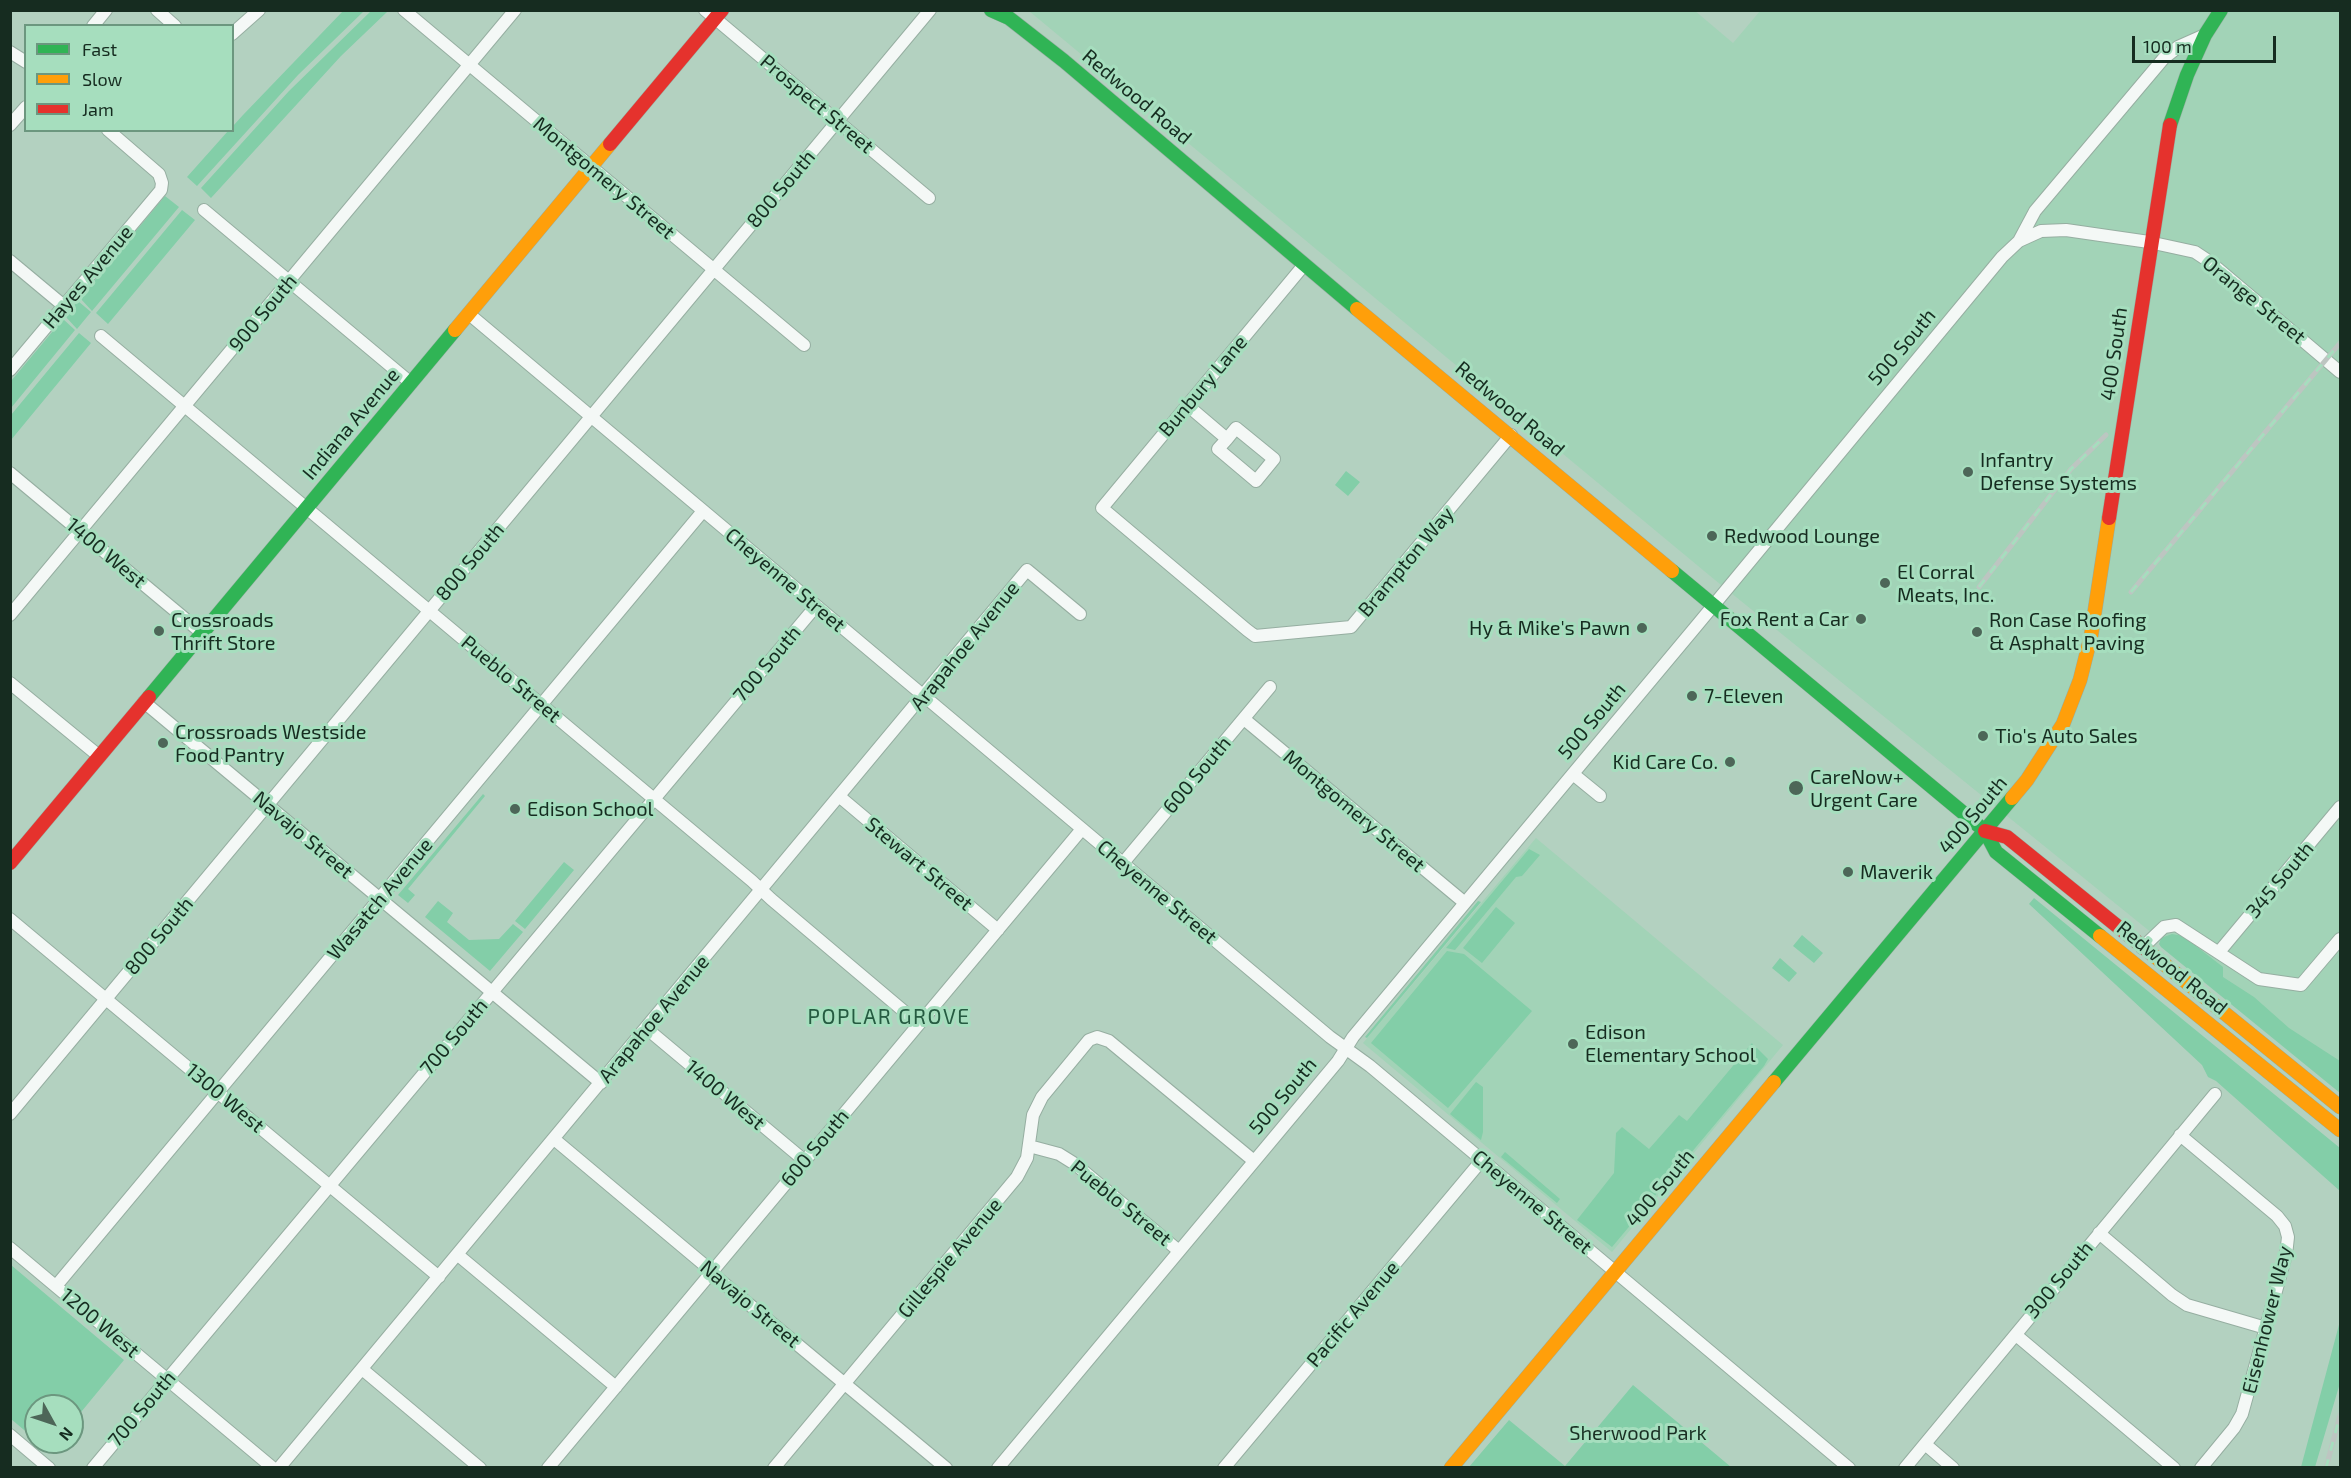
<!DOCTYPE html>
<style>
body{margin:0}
#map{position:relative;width:2351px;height:1478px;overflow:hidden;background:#b3d1c0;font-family:"Exo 2",sans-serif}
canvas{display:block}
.frame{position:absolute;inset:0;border:12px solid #162c20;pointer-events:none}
.legend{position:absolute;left:24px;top:24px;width:210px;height:108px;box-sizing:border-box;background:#a6debe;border:2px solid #6c977f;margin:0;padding:8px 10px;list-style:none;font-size:18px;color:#162c20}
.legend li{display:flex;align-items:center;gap:12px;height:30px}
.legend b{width:30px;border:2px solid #6c977f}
.north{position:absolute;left:24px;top:1394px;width:60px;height:60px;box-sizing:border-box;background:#a6debe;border:2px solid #6c977f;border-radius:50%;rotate:130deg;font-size:16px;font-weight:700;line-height:24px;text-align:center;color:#162c20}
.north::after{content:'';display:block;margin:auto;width:21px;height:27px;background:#4d6658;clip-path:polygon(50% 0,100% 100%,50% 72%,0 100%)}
.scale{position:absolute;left:2132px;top:36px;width:144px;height:27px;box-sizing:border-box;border:3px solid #162c20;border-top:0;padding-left:8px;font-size:18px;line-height:21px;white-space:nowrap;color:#162c20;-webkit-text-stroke:4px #a6debe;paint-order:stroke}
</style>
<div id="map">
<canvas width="2351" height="1478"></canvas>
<div class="frame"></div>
<ul class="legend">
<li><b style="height:8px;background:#30b455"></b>Fast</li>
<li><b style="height:8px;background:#ff9f0a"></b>Slow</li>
<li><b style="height:8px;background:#e5322d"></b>Jam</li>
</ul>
<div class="north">N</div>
<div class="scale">100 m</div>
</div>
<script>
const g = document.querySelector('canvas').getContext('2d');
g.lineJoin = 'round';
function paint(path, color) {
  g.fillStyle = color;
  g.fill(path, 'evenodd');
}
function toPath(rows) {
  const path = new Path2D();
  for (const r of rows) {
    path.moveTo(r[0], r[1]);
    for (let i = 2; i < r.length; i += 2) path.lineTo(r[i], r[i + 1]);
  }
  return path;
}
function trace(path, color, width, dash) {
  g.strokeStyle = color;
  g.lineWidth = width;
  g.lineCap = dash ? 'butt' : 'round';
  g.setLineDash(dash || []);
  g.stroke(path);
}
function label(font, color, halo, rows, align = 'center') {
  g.font = font + ' "Exo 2",sans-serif';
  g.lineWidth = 6;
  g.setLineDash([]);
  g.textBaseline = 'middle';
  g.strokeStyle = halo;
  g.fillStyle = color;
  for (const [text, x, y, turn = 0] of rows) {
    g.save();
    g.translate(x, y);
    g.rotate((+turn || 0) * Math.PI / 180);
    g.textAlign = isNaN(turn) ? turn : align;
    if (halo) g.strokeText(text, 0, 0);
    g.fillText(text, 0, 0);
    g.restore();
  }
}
paint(toPath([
 [1694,10,1733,43,1760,11,2340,11,2340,1085,1715,580,1029,11],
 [1536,838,1783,1045,1612,1252,1363,1043]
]), '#a2d3b7');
paint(toPath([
 [343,11,364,11,298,75,197,186,187,177,228,131,232,130,233,126,243,115],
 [371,11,387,12,341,56,211,198,201,188,289,91],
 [165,196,179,207,92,311,80,298],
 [182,210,195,220,108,324,96,313],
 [78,301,91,312,77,329,65,316],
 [63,319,75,330,11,408,11,381],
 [79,333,91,343,11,440,11,415],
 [1346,471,1360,482,1348,496,1335,485],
 [483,794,485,796,408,889,415,895,408,903,398,895],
 [1529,849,1540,855,1522,876,1516,877,1455,950,1446,948],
 [564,862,574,870,525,929,515,921],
 [2034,898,2340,1148,2340,1191,2216,1081,2208,1077,2202,1065,2029,904],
 [438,901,453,913,447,922,469,940,499,939,513,924,523,932,490,971,425,917],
 [1478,901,1481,902,1367,1038,1365,1037],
 [1496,907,1515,923,1482,963,1463,948],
 [2172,934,2183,936,2223,967,2223,977,2254,997,2289,1028,2340,1061,2340,1093,2161,947,2159,944,2161,938],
 [1802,935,1823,953,1814,963,1793,946],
 [1447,951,1464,954,1532,1011,1448,1108,1371,1043],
 [1780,958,1797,973,1789,982,1772,968],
 [1752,1043,1755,1049,1757,1048,1768,1059,1764,1066,1612,1247,1577,1220,1614,1173,1616,1133,1622,1127,1649,1149,1679,1115,1687,1121],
 [1476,1082,1483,1087,1483,1132,1481,1140,1450,1114],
 [1505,1152,1560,1199,1557,1203,1501,1157],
 [11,1265,124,1360,72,1423,72,1406,36,1406,36,1440,11,1419],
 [2340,1321,2340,1383,2315,1467,2301,1467],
 [1633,1385,1731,1467,1469,1467,1509,1420,1565,1466]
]), '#83cea8');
const street = toPath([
 [157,10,175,26],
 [404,10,804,345],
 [705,10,929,198],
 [93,26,106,10],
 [232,34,259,10],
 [10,52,26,62],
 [10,125,26,107],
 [204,210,411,383],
 [2019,241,2041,231,2066,230,2149,242,2195,252,2210,262,2340,372],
 [10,261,64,306],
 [1304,265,1102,508,1247,630,1255,636,1351,627,1511,435],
 [469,314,1330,1037,1370,1066,1849,1468],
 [101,336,752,881,771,899,919,1024],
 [10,370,161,190,162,183,159,174,108,130],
 [1187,405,1227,439,1236,428,1274,459,1256,481,1218,449,1227,439],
 [10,473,202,633],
 [10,615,515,10],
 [10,683,99,756],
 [144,702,601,1083],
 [1244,719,1465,903],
 [1573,774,1600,796],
 [840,797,998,930],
 [1123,863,1270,687],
 [10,919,439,1277],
 [2142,948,2164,927,2176,925,2259,979,2301,985,2340,939],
 [2219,952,2340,807],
 [646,1028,805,1161],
 [10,1114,930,10],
 [2180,1135,2277,1216,2285,1226,2288,1237,2286,1255,2242,1414,2234,1428,2201,1468],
 [554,1139,702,1263,721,1281,946,1468],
 [1029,1146,1059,1154,1075,1164,1179,1251],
 [2099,1233,2172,1295,2187,1305,2266,1328],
 [10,1248,273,1468],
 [458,1255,616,1387],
 [56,1286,703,511],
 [2016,1335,2174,1468],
 [362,1369,480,1468],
 [10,1435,49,1468],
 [1925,1444,1953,1468],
 [93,1468,816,606],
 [279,1468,1027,570,1080,614],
 [548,1468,1082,829],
 [774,1468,1017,1177,1027,1158,1033,1115,1042,1097,1089,1040,1097,1037,1109,1041,1254,1161],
 [998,1468,1338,1061,1353,1037,1698,624,2002,257,2019,241,2035,211,2164,58,2178,47,2205,35],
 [1224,1468,1482,1160],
 [1905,1468,2215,1094]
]);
const fast = toPath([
 [991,10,1009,18,1064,61,1357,309],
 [2170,125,2187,75,2205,35,2221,10],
 [1672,571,1985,831,1996,852,2100,936],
 [149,697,455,330],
 [1774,1082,2012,798]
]);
const slow = toPath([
 [1357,309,1672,571],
 [455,330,610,144],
 [2012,798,2027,780,2063,724,2080,680,2091,636,2109,518],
 [2100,936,2340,1130],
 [2153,955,2340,1107],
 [1451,1468,1774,1082]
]);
const jam = toPath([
 [610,144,722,10],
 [2109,518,2170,125],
 [1985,831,2007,837,2153,955],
 [10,863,149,697]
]);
trace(street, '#96aea1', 14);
trace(fast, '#96aea1', 15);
trace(slow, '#96aea1', 15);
trace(jam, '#96aea1', 15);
trace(street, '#f4f8f6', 12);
trace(fast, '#30b455', 14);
trace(slow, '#ff9f0a', 14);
trace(jam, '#e5322d', 14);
const rail = toPath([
 [1979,587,2071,469,2106,435],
 [2131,592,2340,343],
 [2326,1468,2340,1415]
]);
trace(rail, '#bdc5c1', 5);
trace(rail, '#a6debe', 3, [9]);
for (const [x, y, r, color] of [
 [1968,472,6,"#4d6658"],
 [1712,536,6,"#4d6658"],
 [1885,583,6,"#4d6658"],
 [1861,619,6,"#4d6658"],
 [1642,628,6,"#4d6658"],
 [159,631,6,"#4d6658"],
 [1977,632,6,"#4d6658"],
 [1692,696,6,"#4d6658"],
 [1983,736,6,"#4d6658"],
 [163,743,6,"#4d6658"],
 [1730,762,6,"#4d6658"],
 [1796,788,8,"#4d6658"],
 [515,809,6,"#4d6658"],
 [1848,872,6,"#4d6658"],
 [1573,1044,6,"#4d6658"]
]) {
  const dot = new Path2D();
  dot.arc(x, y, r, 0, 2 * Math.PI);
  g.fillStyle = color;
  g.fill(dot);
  trace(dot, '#a6debe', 2);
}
label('20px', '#162c20', '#a6debe', [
 ["Redwood Road",1137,97,40],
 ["Prospect Street",817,104,40],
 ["Montgomery Street",604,178,40],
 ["800 South",781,189,-50],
 ["Hayes Avenue",88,277,-50],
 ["Orange Street",2254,300,39],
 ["900 South",263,313,-50],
 ["500 South",1902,347,-50],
 ["400 South",2114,354,-82],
 ["Bunbury Lane",1203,386,-50],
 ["Redwood Road",1510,409,40],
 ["Indiana Avenue",351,424,-50],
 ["1400 West",106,553,40],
 ["800 South",470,562,-50],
 ["Brampton Way",1406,562,-50],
 ["Cheyenne Street",785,580,40],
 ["Arapahoe Avenue",965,646,-51],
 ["700 South",767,664,-50],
 ["Pueblo Street",511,679,40],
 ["500 South",1592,721,-50],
 ["600 South",1197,775,-50],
 ["Montgomery Street",1354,811,40],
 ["400 South",1973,815,-50],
 ["Navajo Street",303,835,40],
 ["Stewart Street",919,864,40],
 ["345 South",2280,880,-50],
 ["Cheyenne Street",1157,892,40],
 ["Wasatch Avenue",380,899,-50],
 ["800 South",159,936,-50],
 ["Redwood Road",2172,968,39],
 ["Arapahoe Avenue",654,1019,-50],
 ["700 South",454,1037,-50],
 ["1400 West",725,1095,40],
 ["500 South",1283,1096,-50],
 ["1300 West",225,1098,40],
 ["600 South",815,1148,-50],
 ["400 South",1660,1188,-50],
 ["Cheyenne Street",1532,1202,40],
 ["Pueblo Street",1121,1203,39],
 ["Gillespie Avenue",950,1258,-50],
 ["300 South",2059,1280,-50],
 ["Navajo Street",750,1304,40],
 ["Pacific Avenue",1353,1314,-50],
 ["Eisenhower Way",2267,1320,-76],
 ["1200 West",100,1323,40],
 ["700 South",142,1409,-50]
]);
label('20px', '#162c20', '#a6debe', [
 ["Infantry",1980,460],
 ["Defense Systems",1980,483],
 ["Redwood Lounge",1724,536],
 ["El Corral",1897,572],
 ["Meats, Inc.",1897,595],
 ["Fox Rent a Car",1849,619,"right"],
 ["Crossroads",171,620],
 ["Thrift Store",171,643],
 ["Ron Case Roofing",1989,620],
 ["& Asphalt Paving",1989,643],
 ["Hy & Mike's Pawn",1630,628,"right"],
 ["7-Eleven",1704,696],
 ["Crossroads Westside",175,732],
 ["Food Pantry",175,755],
 ["Tio's Auto Sales",1995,736],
 ["Kid Care Co.",1718,762,"right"],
 ["CareNow+",1810,777],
 ["Urgent Care",1810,800],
 ["Edison School",527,809],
 ["Maverik",1860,872],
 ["Edison",1585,1032],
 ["Elementary School",1585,1055]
], 'left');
label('20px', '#1a3024', '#a6debe', [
 ["Sherwood Park",1638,1433]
]);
g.letterSpacing = '1.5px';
label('21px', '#255b41', '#a6debe', [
 ["POPLAR GROVE",889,1017]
]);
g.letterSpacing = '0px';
</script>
